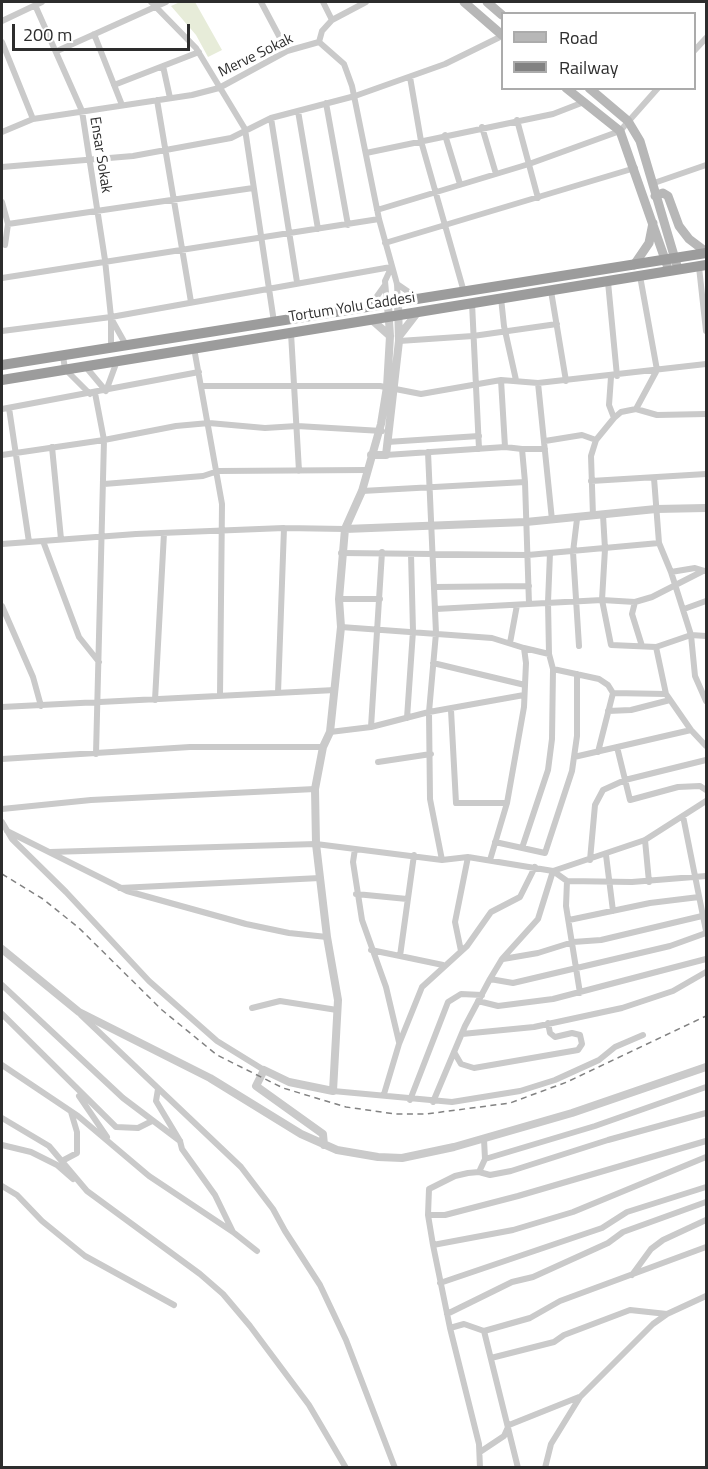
<!DOCTYPE html>
<style>
body{margin:0}
#map{position:relative;width:708px;height:1469px;overflow:hidden;background:#fff;font-family:"Titillium Web",sans-serif}
canvas{display:block}
.frame{position:absolute;inset:0;border:3px solid #2d2d2d;pointer-events:none}
.legend{position:absolute;left:501px;top:12px;width:195px;height:78px;box-sizing:border-box;background:#fff;border:2px solid #ababab;margin:0;padding:8px 10px;list-style:none;font-size:18px;color:#2d2d2d}
.legend li{display:flex;align-items:center;gap:12px;height:30px}
.legend b{width:30px;border:2px solid #ababab}
.scale{position:absolute;left:12px;top:24px;width:178px;height:27px;box-sizing:border-box;border:3px solid #2d2d2d;border-top:0;padding-left:8px;font-size:18px;line-height:21px;white-space:nowrap;color:#2d2d2d;-webkit-text-stroke:4px #fff;paint-order:stroke}
</style>
<div id="map">
<canvas width="708" height="1469"></canvas>
<div class="frame"></div>
<ul class="legend">
<li><b style="height:8px;background:#b7b7b7"></b>Road</li>
<li><b style="height:8px;background:#828282"></b>Railway</li>
</ul>
<div class="scale">200 m</div>
</div>
<script>
const g = document.querySelector('canvas').getContext('2d');
g.lineJoin = 'round';
function paint(path, color) {
  g.fillStyle = color;
  g.fill(path, 'evenodd');
}
function toPath(rows) {
  const path = new Path2D();
  for (const r of rows) {
    path.moveTo(r[0], r[1]);
    for (let i = 2; i < r.length; i += 2) path.lineTo(r[i], r[i + 1]);
  }
  return path;
}
function trace(path, color, width, dash) {
  g.strokeStyle = color;
  g.lineWidth = width;
  g.lineCap = dash ? 'butt' : 'round';
  g.setLineDash(dash || []);
  g.stroke(path);
}
function label(font, color, halo, rows, align = 'center') {
  g.font = font + ' "Titillium Web",sans-serif';
  g.lineWidth = 6;
  g.setLineDash([]);
  g.textBaseline = 'middle';
  g.strokeStyle = halo;
  g.fillStyle = color;
  for (const [text, x, y, turn = 0] of rows) {
    g.save();
    g.translate(x, y);
    g.rotate((+turn || 0) * Math.PI / 180);
    g.textAlign = isNaN(turn) ? turn : align;
    if (halo) g.strokeText(text, 0, 0);
    g.fillText(text, 0, 0);
    g.restore();
  }
}
paint(toPath([
 [180,2,195,2,222,50,208,57,196,35,171,6]
]), '#e7ecd9');
trace(toPath([
 [151,2,196,48,245,129,274,322],
 [261,2,287,51],
 [323,2,332,20],
 [35,5,82,111,105,260,111,317,111,349],
 [2,21,42,2],
 [94,34,122,105],
 [2,42,33,119],
 [319,42,322,31,332,20,366,2],
 [57,51,166,2],
 [694,51,706,38],
 [163,66,170,98],
 [410,77,421,141,464,292],
 [114,85,199,52],
 [157,100,191,302],
 [326,103,348,225],
 [298,111,318,229],
 [271,118,297,282],
 [517,120,538,198],
 [482,127,496,174],
 [2,132,33,119,192,95,219,88,287,51,319,42,344,64,352,86,379,219,397,284,398,303],
 [445,135,460,184],
 [366,153,553,114,584,102],
 [2,167,133,156,231,138,271,118,355,96,445,64,502,36],
 [654,183,706,165],
 [2,202,8,224,5,245],
 [377,210,529,164,620,131,658,88],
 [8,224,253,188],
 [385,243,635,168],
 [699,267,706,331],
 [2,278,379,219],
 [608,282,617,376],
 [397,284,416,297],
 [551,291,566,381],
 [501,298,504,326,516,380],
 [472,303,479,449],
 [387,304,385,281,391,268],
 [370,306,385,285],
 [112,320,126,345],
 [2,331,111,317,391,267],
 [291,333,299,471],
 [399,341,473,336,557,324],
 [194,348,222,504,220,696],
 [63,356,65,369,90,394],
 [85,366,106,391,117,361],
 [611,377,609,405,614,418],
 [538,383,552,520],
 [202,386,380,386,421,394,501,380,538,383,706,364],
 [95,393,104,440,96,754],
 [9,408,29,542],
 [2,409,199,372],
 [636,409,657,370,640,276],
 [545,441,582,435,596,440],
 [387,442,479,436],
 [52,447,61,539],
 [522,449,545,449],
 [428,452,436,633,429,712,430,799,442,860],
 [2,455,104,440,176,426,209,423,265,428,297,426,382,431],
 [386,455,505,447],
 [654,478,659,543,671,572,695,568,705,571],
 [591,481,706,474],
 [525,482,529,604],
 [104,484,203,476,218,471,367,470],
 [362,491,525,482,522,449,505,447,501,380],
 [593,516,591,456,596,440,614,418,621,412,636,409,657,415,706,414],
 [577,519,573,552,579,646],
 [43,541,79,637,99,662],
 [2,544,136,534,284,528,345,529],
 [341,553,528,555,659,543],
 [550,553,548,602,549,654,553,669,599,679,608,685,613,693,666,694],
 [703,571,652,597,635,602,602,600,611,645,656,647,691,635,706,636],
 [671,572,691,635,695,676,706,701],
 [435,587,529,586],
 [339,599,380,599],
 [635,602,632,614,642,646],
 [2,606,33,677,41,706],
 [436,609,602,600,605,549,603,515],
 [684,609,706,601],
 [341,627,492,638,524,648,526,663,524,707,507,803,490,860],
 [510,643,517,605],
 [656,647,666,694,691,730,706,746],
 [524,648,549,654],
 [433,663,525,685],
 [278,693,284,528],
 [155,700,164,533],
 [2,707,335,690],
 [451,710,456,803,507,803],
 [608,711,631,710,670,700],
 [407,718,413,631,411,554],
 [371,727,382,552],
 [330,732,371,727,429,712,524,695],
 [617,747,630,800,678,787,700,786,706,790],
 [598,752,613,693],
 [574,757,691,730],
 [2,759,190,747,323,747],
 [378,762,431,754],
 [2,809,91,800,315,789],
 [683,816,706,931],
 [2,822,12,839,66,892,149,981,217,1041,264,1070],
 [7,831,127,891,246,924,289,933,327,937],
 [645,840,649,882],
 [495,842,545,853,572,771,577,736,577,674],
 [522,848,548,770,552,739,553,669],
 [355,849,353,862,362,920,386,987,399,1042],
 [50,852,316,844,442,860,468,857,553,871,645,840,706,801],
 [414,855,400,956,443,965],
 [606,855,613,911],
 [590,860,595,805,603,790,625,780,706,760],
 [567,881,566,906,580,993],
 [120,888,320,878],
 [356,894,407,899],
 [569,920,650,903,699,897],
 [371,950,400,956],
 [461,951,455,922,468,857],
 [503,959,538,953,573,942,601,940,702,916],
 [490,979,513,983,670,946,706,933],
 [2,985,123,1098,180,1141],
 [478,1001,498,1006,553,999,706,959],
 [252,1008,280,1001,337,1010],
 [2,1014,116,1127,138,1128,152,1121],
 [81,1015,241,1167,273,1209,285,1231,320,1285,346,1340,395,1468],
 [462,1034,534,1027,622,1008,673,991,706,972],
 [454,1052,461,1064,474,1068,578,1050,582,1044,580,1035,572,1033,555,1037,550,1033,548,1023],
 [2,1065,78,1116,149,1176,233,1232],
 [158,1089,156,1101,180,1141,182,1149,215,1195,233,1232,257,1251],
 [333,1091,452,1102,520,1091,555,1080,599,1060,615,1047,643,1035],
 [384,1094,399,1044,422,987,467,946,491,912,520,897,535,867],
 [79,1096,107,1137],
 [410,1100,448,1002,461,994,482,995],
 [433,1102,465,1026,490,979,502,959,538,919,553,871,567,881,632,882,706,876],
 [2,1118,49,1146,87,1191,200,1274,223,1294,250,1326,309,1405,346,1468],
 [2,1145,31,1152,57,1165,73,1179],
 [485,1159,595,1126,706,1087],
 [62,1161,77,1153,77,1132,71,1112],
 [479,1172,485,1159,484,1139],
 [2,1186,17,1195,42,1221,85,1256,174,1305],
 [428,1215,445,1215,518,1196,706,1141],
 [433,1245,513,1230,573,1212,706,1157],
 [632,1275,651,1249,663,1240,706,1220],
 [440,1283,602,1228,627,1212,706,1187],
 [447,1314,512,1282,533,1277,608,1243,623,1232,706,1202],
 [450,1328,464,1324,484,1331,530,1318,560,1301,706,1247],
 [484,1331,518,1468],
 [491,1358,554,1342,564,1335,630,1310,667,1314],
 [480,1452,504,1436,509,1425,579,1397],
 [480,1468,479,1444,450,1328,433,1245,428,1215,429,1189,455,1176,468,1173,479,1172,490,1175,511,1171,608,1140,706,1113],
 [545,1468,551,1444,580,1397,653,1324,667,1314,706,1296]
]), '#cacaca', 6);
trace(toPath([
 [372,320,390,336],
 [400,335,417,313],
 [371,455,386,455,399,341,398,303],
 [345,529,526,522,656,509,706,508],
 [2,949,79,1012,210,1078,301,1134,337,1150,378,1157,402,1158,454,1147,572,1113,706,1067],
 [324,1145,323,1134,256,1086,264,1070,289,1082,333,1091,338,1000,327,937,316,844,315,789,323,747,330,732,341,627,339,599,345,529,362,491,381,424,387,387,390,336,388,305]
]), '#cacaca', 8);
trace(toPath([
 [464,2,502,35],
 [487,2,502,15],
 [566,88,620,131,667,265],
 [589,88,628,121,640,141,678,269],
 [655,196,663,193,668,196,679,226,689,239,706,252],
 [634,265,649,243,653,223]
]), '#b7b7b7', 9);
trace(toPath([
 [2,365,706,253],
 [2,380,706,265]
]), '#9c9c9c', 10);
trace(toPath([
 [2,874,43,899,79,928,162,1010,217,1055,283,1088,346,1107,395,1114,426,1114,510,1103,567,1082,706,1016]
]), '#828282', 1.5, [6, 4.5]);
label('15px', '#2d2d2d', '#fff', [
 ["Merve Sokak",256,56,-26],
 ["Ensar Sokak",100,155,81],
 ["Tortum Yolu Caddesi",352,308,-9]
]);
</script>
